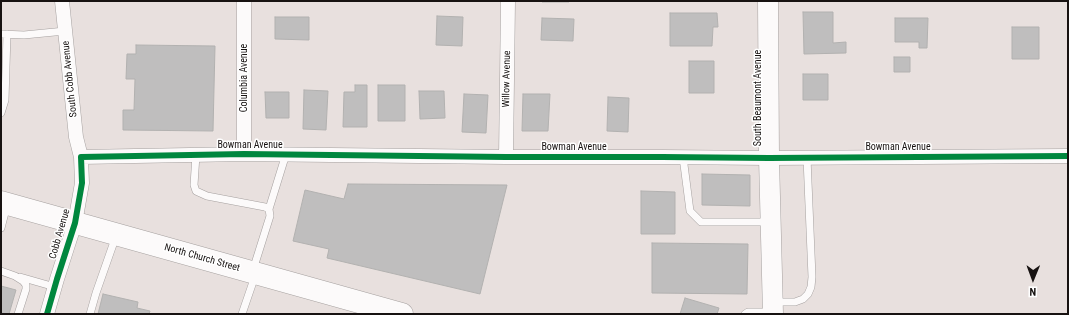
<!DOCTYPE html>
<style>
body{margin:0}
#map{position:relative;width:1069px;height:315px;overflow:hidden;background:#e8e0de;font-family:"Roboto Condensed",sans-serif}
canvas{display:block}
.frame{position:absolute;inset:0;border:2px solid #171211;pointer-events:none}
.north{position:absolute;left:1013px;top:259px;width:40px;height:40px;-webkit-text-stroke:3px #fff;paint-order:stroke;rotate:181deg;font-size:11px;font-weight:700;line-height:16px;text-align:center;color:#171211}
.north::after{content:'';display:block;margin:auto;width:14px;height:18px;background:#171211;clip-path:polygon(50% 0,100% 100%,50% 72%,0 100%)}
</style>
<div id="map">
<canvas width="1069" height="315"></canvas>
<div class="frame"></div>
<div class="north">N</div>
</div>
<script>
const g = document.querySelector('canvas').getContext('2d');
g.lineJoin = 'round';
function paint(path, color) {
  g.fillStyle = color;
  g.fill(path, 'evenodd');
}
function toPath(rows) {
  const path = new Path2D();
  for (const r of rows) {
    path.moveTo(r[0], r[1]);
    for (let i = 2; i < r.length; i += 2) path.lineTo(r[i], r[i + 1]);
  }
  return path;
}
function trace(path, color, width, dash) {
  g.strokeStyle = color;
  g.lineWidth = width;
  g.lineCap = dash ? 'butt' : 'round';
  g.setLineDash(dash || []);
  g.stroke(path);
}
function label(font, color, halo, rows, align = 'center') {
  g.font = font + ' "Roboto Condensed",sans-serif';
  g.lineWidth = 3;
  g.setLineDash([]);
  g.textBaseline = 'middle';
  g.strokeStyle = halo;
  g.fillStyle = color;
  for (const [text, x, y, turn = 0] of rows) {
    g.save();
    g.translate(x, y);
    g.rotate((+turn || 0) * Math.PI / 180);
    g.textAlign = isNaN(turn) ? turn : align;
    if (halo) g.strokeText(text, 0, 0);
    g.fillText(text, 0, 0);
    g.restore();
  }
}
const building = toPath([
 [542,1,569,1,569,2,542,2,542,1],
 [803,12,833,12,833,43,846,42,846,53,804,54,803,12],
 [670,13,717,13,718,27,713,27,712,46,670,46,670,13],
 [437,16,463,17,462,46,436,45,437,16],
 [275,17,309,17,309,40,275,39,275,17],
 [542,18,574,19,573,41,541,40,542,18],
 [895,18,928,18,927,48,919,48,919,42,895,42,895,18],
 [1012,27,1039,27,1039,59,1012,59,1012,27],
 [136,45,215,46,213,131,123,130,123,110,134,110,135,79,126,79,127,54,136,54,136,45],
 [894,57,910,57,910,72,894,72,894,57],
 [689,61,714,61,714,93,689,93,689,61],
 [803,74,828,74,828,100,803,100,803,74],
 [355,85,367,85,367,127,343,127,344,92,355,92,355,85],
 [378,85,405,85,405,121,378,121,378,85],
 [304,90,328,91,326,130,303,129,304,90],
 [419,91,444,91,445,118,420,119,419,91],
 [265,92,289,92,289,118,266,118,265,92],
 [464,94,488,95,486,133,462,132,464,94],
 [523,94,550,94,548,131,522,131,523,94],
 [608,97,629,98,628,132,607,131,608,97],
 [702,174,750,175,750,206,702,205,702,174],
 [348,184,507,185,480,294,327,258,329,249,293,241,305,190,344,199,348,184],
 [641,191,675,192,675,234,641,234,641,191],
 [652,243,748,244,747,294,652,293,652,243],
 [1,286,16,290,9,314,1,313,1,286],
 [103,294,138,302,137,308,150,311,149,314,98,314,103,294],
 [685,298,719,308,717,314,680,314,685,298]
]);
paint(building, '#bfbebe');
trace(building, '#b2b1b0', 1);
const lane = toPath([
 [1,34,24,35,65,31],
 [1,113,5,100,7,34],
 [196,155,194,185,196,191,207,196,265,207,269,209,270,216,253,270],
 [683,157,690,211,701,222,769,222],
 [269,209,286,154],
 [1,228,7,205],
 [1,271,15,276,23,281,26,285,26,289,18,314],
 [20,277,55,287],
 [774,302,795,302,803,299,808,294,811,287,812,277,807,158],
 [90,314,96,293,116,236],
 [242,314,255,276],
 [745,314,748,312,771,312]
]);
const street = toPath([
 [244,154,244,1],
 [81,157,244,154,506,157,662,157,769,158,1068,156],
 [506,157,508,1],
 [47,314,57,279,75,223,82,183,81,157,76,137,62,1]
]);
const secondary = toPath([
 [768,1,769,158,773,314]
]);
const primary = toPath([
 [1,202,402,314]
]);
trace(lane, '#a5a09f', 8);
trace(street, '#a5a09f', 15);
trace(secondary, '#a5a09f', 21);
trace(primary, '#a5a09f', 23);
trace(lane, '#fcfafa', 7);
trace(street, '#fcfafa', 14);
trace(secondary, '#fcfafa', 20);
trace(primary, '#fcfafa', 22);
trace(toPath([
 [47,314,57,279,75,223,82,183,81,157,244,154,506,157,662,157,769,158,1068,156]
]), '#00873e', 6);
label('10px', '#171211', '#fff', [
 ["Columbia Avenue",244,78,-90],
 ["South Cobb Avenue",70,79,-96],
 ["Willow Avenue",507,79,-89],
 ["South Beaumont Avenue",758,98,-90],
 ["Bowman Avenue",250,145],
 ["Bowman Avenue",574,147],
 ["Bowman Avenue",898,147],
 ["Cobb Avenue",60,234,-74],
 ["North Church Street",202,258,16]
]);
</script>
